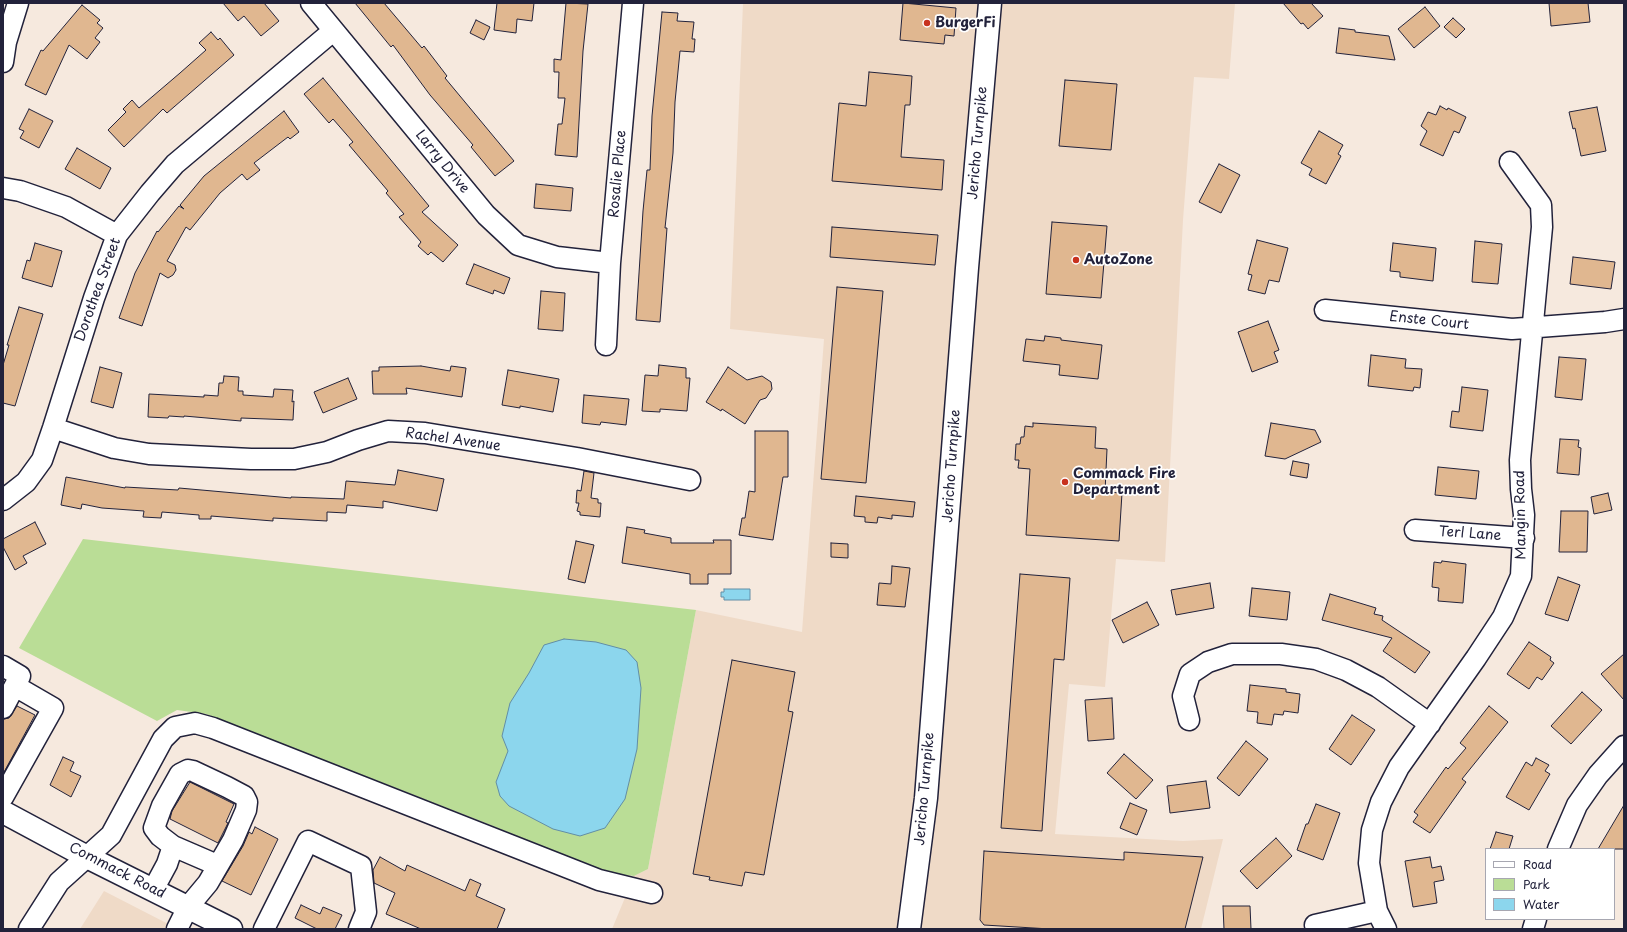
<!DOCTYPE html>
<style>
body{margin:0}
#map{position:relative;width:1627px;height:932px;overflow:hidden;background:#f6e9de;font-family:"Playpen Sans",sans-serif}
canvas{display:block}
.frame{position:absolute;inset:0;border:4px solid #22223b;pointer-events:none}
.legend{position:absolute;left:1485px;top:848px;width:130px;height:72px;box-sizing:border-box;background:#fff;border:1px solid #a7a7b1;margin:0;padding:5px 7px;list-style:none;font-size:12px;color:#22223b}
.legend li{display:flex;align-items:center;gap:8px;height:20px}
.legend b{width:20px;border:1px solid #a7a7b1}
</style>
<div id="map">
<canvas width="1627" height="932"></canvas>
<div class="frame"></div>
<ul class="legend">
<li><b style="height:5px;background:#fff"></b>Road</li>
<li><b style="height:11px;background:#badd96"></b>Park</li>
<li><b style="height:11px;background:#8cd6ed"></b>Water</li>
</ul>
</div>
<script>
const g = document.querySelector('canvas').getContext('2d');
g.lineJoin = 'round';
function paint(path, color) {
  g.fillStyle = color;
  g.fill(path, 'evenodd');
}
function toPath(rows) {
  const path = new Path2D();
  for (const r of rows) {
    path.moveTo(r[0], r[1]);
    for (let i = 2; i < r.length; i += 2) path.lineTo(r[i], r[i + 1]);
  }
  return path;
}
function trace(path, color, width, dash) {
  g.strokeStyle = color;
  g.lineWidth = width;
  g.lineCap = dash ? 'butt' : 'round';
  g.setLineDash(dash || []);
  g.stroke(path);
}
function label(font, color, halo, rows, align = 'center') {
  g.font = font + ' "Playpen Sans",sans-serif';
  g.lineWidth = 3.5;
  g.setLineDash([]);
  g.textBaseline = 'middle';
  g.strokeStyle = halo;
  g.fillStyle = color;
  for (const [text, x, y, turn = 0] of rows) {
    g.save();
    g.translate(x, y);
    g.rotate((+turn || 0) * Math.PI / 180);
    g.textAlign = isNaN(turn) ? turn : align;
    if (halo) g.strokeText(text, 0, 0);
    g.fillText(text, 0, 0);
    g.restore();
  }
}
paint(toPath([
 [743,3,1235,3,1229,79,1194,77,1183,220,1165,562,1116,559,1105,687,1069,684,1055,834,1183,841,1223,839,1201,929,612,929,634,876,648,869,696,610,802,632,824,339,730,329],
 [104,891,178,929,80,929]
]), '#efdac7');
paint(toPath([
 [83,539,696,610,648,869,634,876,608,873,483,822,206,714,177,710,157,721,19,648]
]), '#badd96');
const water = toPath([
 [724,589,750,589,750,600,724,600,724,597,721,597,721,592,724,592,724,589],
 [564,639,596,642,626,650,637,662,641,688,637,749,625,799,605,828,580,836,553,829,509,806,500,796,496,782,508,751,502,736,510,703,529,673,544,645,564,639]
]);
paint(water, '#8cd6ed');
trace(water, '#628ea6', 1);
const building = toPath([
 [223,3,264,3,279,21,261,36,244,16,238,21,223,3],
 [355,3,384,3,422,48,424,46,447,76,445,78,514,161,495,176,471,147,473,145,430,95,393,45,391,47,355,3],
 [497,3,534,3,532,21,517,19,516,33,494,30,497,3],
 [566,3,588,4,583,51,577,157,555,155,558,124,562,124,565,98,558,98,559,72,554,72,554,59,561,60,566,3],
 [903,3,956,8,954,36,945,35,944,44,900,40,903,3],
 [1283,3,1311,3,1323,16,1308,29,1303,23,1301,24,1283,3],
 [1549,3,1588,3,1590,22,1551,26,1549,3],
 [82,5,100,20,97,23,103,28,95,38,100,42,87,59,69,45,46,95,25,85,41,50,43,51,82,5],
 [1425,7,1440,26,1414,48,1398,29,1425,7],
 [662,12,678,13,677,21,694,22,692,39,695,39,694,52,680,51,675,102,673,153,665,228,667,228,660,322,636,320,643,211,647,170,650,170,652,116,662,12],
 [1453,18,1465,29,1456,38,1444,27,1453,18],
 [476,20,490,27,484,40,470,33,476,20],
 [1339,28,1355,30,1355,32,1389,36,1395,60,1336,53,1339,28],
 [211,32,218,40,220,38,234,55,167,113,163,109,124,147,108,130,126,112,123,109,132,100,139,108,180,73,206,50,199,43,211,32],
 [869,72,912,76,910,105,905,105,901,157,944,160,942,190,832,181,839,103,866,106,869,72],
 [323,78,429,206,422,212,458,245,443,262,431,252,428,255,418,246,421,242,399,217,404,214,386,193,388,191,349,145,353,142,333,119,329,123,304,94,323,78],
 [1065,80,1117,84,1111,150,1059,146,1065,80],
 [1440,106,1447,110,1448,108,1466,117,1459,133,1454,131,1443,156,1420,145,1427,131,1421,126,1428,112,1436,115,1440,106],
 [1597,107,1606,151,1581,156,1575,128,1573,129,1569,112,1597,107],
 [29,109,53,121,39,148,20,138,24,131,19,129,29,109],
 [284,111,299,132,290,139,288,137,254,163,260,170,247,180,242,174,220,193,190,230,186,227,167,261,175,265,176,270,173,275,168,278,160,273,142,326,119,318,135,273,157,231,158,232,179,206,184,209,180,205,204,176,284,111],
 [1319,131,1343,145,1338,154,1341,156,1326,184,1309,175,1312,169,1301,163,1319,131],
 [77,148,111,168,100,189,65,169,77,148],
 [1219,164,1240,175,1221,213,1199,202,1219,164],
 [536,184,573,188,571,211,534,208,536,184],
 [1052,222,1107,226,1101,298,1046,294,1052,222],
 [832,227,938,235,935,265,830,257,832,227],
 [1257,240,1288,248,1279,282,1269,280,1265,294,1248,290,1252,275,1248,274,1257,240],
 [1475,241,1502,244,1498,284,1472,282,1475,241],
 [35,243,62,251,52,287,22,278,27,260,30,261,35,243],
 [1393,243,1436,248,1433,281,1400,277,1400,272,1390,271,1393,243],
 [1573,257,1615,262,1611,289,1570,284,1573,257],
 [474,264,510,278,504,294,494,290,493,294,466,284,474,264],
 [837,287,883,291,866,483,821,479,837,287],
 [541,291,565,293,563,331,538,329,541,291],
 [19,307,43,314,15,406,3,403,3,365,9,345,7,345,19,307],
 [1268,321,1279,350,1274,352,1278,362,1252,372,1238,332,1268,321],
 [1045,336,1061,338,1061,340,1102,345,1098,379,1059,375,1060,365,1023,361,1026,339,1044,341,1045,336],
 [1371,355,1406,359,1405,368,1422,369,1420,388,1414,387,1413,391,1368,386,1371,355],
 [1559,357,1586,359,1582,400,1555,397,1559,357],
 [659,365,686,368,686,378,690,378,687,411,660,409,660,412,642,411,645,375,658,376,659,365],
 [421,366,450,371,451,366,466,368,462,397,406,388,407,394,373,394,372,371,379,371,379,367,421,366],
 [100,367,122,373,113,408,91,402,100,367],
 [728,367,747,380,762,376,771,382,772,389,766,398,760,400,745,424,722,409,721,411,706,402,728,367],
 [508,370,559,379,553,412,520,406,520,408,502,405,508,370],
 [224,376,239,377,238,391,243,391,243,395,273,397,274,389,293,390,292,402,294,401,293,420,241,418,241,421,184,416,184,417,169,416,168,418,148,417,149,394,204,397,204,395,218,396,219,383,223,383,224,376],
 [348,378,357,399,323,413,314,392,348,378],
 [1462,387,1488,390,1483,431,1450,427,1452,411,1459,412,1462,387],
 [584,395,629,399,626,425,601,422,600,425,582,423,584,395],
 [1033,423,1096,427,1095,448,1107,449,1105,492,1122,493,1119,541,1026,535,1030,469,1018,468,1019,460,1015,460,1016,444,1020,444,1021,437,1024,437,1025,426,1033,427,1033,423],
 [1271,423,1315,430,1321,442,1285,459,1265,456,1271,423],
 [755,431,788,431,788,477,783,477,773,540,739,535,742,518,745,518,749,491,755,492,755,431],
 [1560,439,1579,440,1578,447,1581,448,1579,475,1557,473,1560,439],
 [1293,461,1309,464,1307,478,1290,475,1293,461],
 [1438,467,1479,471,1476,499,1435,495,1438,467],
 [398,470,444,479,437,511,383,501,383,508,347,505,346,513,327,512,327,521,273,518,273,521,211,516,211,519,199,519,199,515,162,512,161,518,143,517,144,511,102,508,82,504,81,509,61,505,66,477,125,488,125,487,178,490,179,488,291,498,291,497,344,499,346,481,395,485,398,470],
 [584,471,594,473,591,498,598,499,598,503,601,503,600,517,580,515,580,512,577,511,579,503,576,503,577,490,581,491,584,471],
 [1608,493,1612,510,1594,514,1591,497,1608,493],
 [856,496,915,502,913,517,892,515,892,519,878,517,877,523,865,522,865,517,854,516,856,496],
 [1561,511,1588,511,1587,552,1559,552,1561,511],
 [35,522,46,544,23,556,27,563,15,570,3,547,3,539,35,522],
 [627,527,645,530,644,533,671,538,671,543,714,543,713,540,731,540,731,574,708,574,708,584,690,584,690,574,622,563,627,527],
 [576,541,594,545,585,583,568,579,576,541],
 [831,543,848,544,848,558,831,557,831,543],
 [1442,561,1466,564,1463,603,1438,601,1439,588,1432,587,1434,562,1441,563,1442,561],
 [892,566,910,568,905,607,877,605,879,583,891,584,892,566],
 [1020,574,1070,578,1064,660,1054,659,1042,831,1001,828,1020,574],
 [1558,577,1580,585,1568,621,1545,614,1558,577],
 [1210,583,1214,608,1176,615,1171,590,1210,583],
 [1252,588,1290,592,1287,620,1249,616,1252,588],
 [1330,594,1376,608,1374,614,1383,616,1382,620,1430,652,1415,673,1383,651,1392,638,1322,620,1330,594],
 [1147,602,1159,625,1123,643,1112,620,1147,602],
 [1529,642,1551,657,1550,660,1554,663,1542,680,1537,677,1529,689,1507,674,1529,642],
 [1624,654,1624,700,1601,674,1624,654],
 [732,660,795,672,788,711,793,712,764,875,745,872,742,886,709,880,710,877,693,874,732,660],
 [1250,685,1286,689,1286,692,1300,694,1298,713,1284,711,1283,715,1274,714,1272,725,1257,723,1258,712,1247,711,1250,685],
 [1582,692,1602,710,1571,744,1551,726,1582,692],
 [1112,698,1114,739,1088,741,1085,700,1112,698],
 [17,706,35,715,3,774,3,719,9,718,17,706],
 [1489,706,1508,722,1462,779,1466,782,1430,833,1413,822,1418,815,1414,812,1446,767,1448,769,1466,748,1460,743,1489,706],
 [1352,715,1375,730,1351,765,1329,749,1352,715],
 [1246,741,1268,759,1239,796,1217,778,1246,741],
 [1124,754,1153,780,1136,799,1107,773,1124,754],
 [63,757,74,762,70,771,81,776,71,797,50,785,63,757],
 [1536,758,1549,765,1545,771,1550,774,1529,810,1506,797,1526,762,1532,766,1536,758],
 [1206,781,1210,808,1170,813,1167,786,1206,781],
 [190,782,234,804,226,822,228,823,218,843,170,819,172,811,190,782],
 [1130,803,1147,810,1137,835,1120,828,1130,803],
 [1316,804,1340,813,1323,860,1297,850,1306,824,1308,824,1316,804],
 [1624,805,1624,849,1598,849,1624,805],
 [255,827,278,839,251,895,222,881,243,846,249,832,252,834,255,827],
 [1496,832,1513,836,1509,849,1490,849,1496,832],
 [1276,838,1292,856,1257,889,1240,871,1276,838],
 [984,851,1124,860,1124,852,1203,857,1185,929,1050,929,984,925,980,920,984,851],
 [380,857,405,871,407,865,465,891,470,879,481,884,476,896,505,909,497,929,421,929,386,914,395,893,374,883,373,870,380,857],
 [1430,857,1432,868,1441,866,1444,880,1434,882,1437,903,1413,907,1405,861,1430,857],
 [301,905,320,914,323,907,342,915,335,929,317,929,295,918,301,905],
 [1223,906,1250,906,1251,929,1224,929,1223,906]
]);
paint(building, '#e0b790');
trace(building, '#22223b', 1);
const minor = toPath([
 [311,3,486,215,518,245,557,257,610,263],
 [3,62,6,42,18,3],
 [3,188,20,191,66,207,117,235],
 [1325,310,1512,329,1605,322,1624,319],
 [606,345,610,263,633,3],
 [53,428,114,448,149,454,251,459,294,459,327,452,358,440,388,431,425,433,577,458,690,480],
 [3,500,26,482,42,460,53,428,94,298,117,235,150,193,175,164,333,31],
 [1415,530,1524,538],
 [3,666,20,676,3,708],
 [1189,720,1183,696,1190,674,1208,662,1232,654,1281,654,1316,659,1346,670,1378,687,1430,724],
 [3,797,53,708,15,686],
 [1558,849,1577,805,1598,775,1624,746],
 [153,890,167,864,173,846],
 [1315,925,1377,911],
 [29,929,59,882,111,835,163,739,175,727,195,723,213,728,599,880,652,893],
 [177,929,188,907,208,883,233,840,246,810,247,802,244,796,227,787,193,771,188,770,180,774,162,806,154,828,160,836,173,846,217,865],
 [264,929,308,841,361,866,366,912,359,929],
 [1386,929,1377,911,1369,863,1372,830,1381,802,1399,767,1476,658,1503,617,1521,576,1524,515,1521,489,1520,460,1542,227,1541,205,1510,162],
 [1533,929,1536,919]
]);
const major = toPath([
 [3,812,87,857,231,929],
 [909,929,926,798,967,268,990,3]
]);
trace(minor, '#22223b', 23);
trace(major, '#22223b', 25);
trace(minor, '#fff', 20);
trace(major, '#fff', 22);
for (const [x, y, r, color] of [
 [927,23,4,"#c8321e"],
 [1076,260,4,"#c8321e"],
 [1065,482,4,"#c8321e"]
]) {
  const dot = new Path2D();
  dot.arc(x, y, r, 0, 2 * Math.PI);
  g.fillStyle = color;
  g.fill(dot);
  trace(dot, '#fff', 1.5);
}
label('bold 14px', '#22223b', '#fff', [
 ["BurgerFi",935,23],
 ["AutoZone",1084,260],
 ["Commack Fire",1073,474],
 ["Department",1073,490]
], 'left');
label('14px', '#22223b', '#fff', [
 ["Jericho Turnpike",978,143,-85],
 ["Larry Drive",442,162,51],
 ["Rosalie Place",618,174,-85],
 ["Dorothea Street",98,290,-70],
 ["Enste Court",1429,321,6],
 ["Rachel Avenue",453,440,8],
 ["Jericho Turnpike",952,466,-86],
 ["Mangin Road",1521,515,-91],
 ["Terl Lane",1470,534,4],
 ["Jericho Turnpike",925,789,-85],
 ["Commack Road",117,871,27]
]);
</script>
